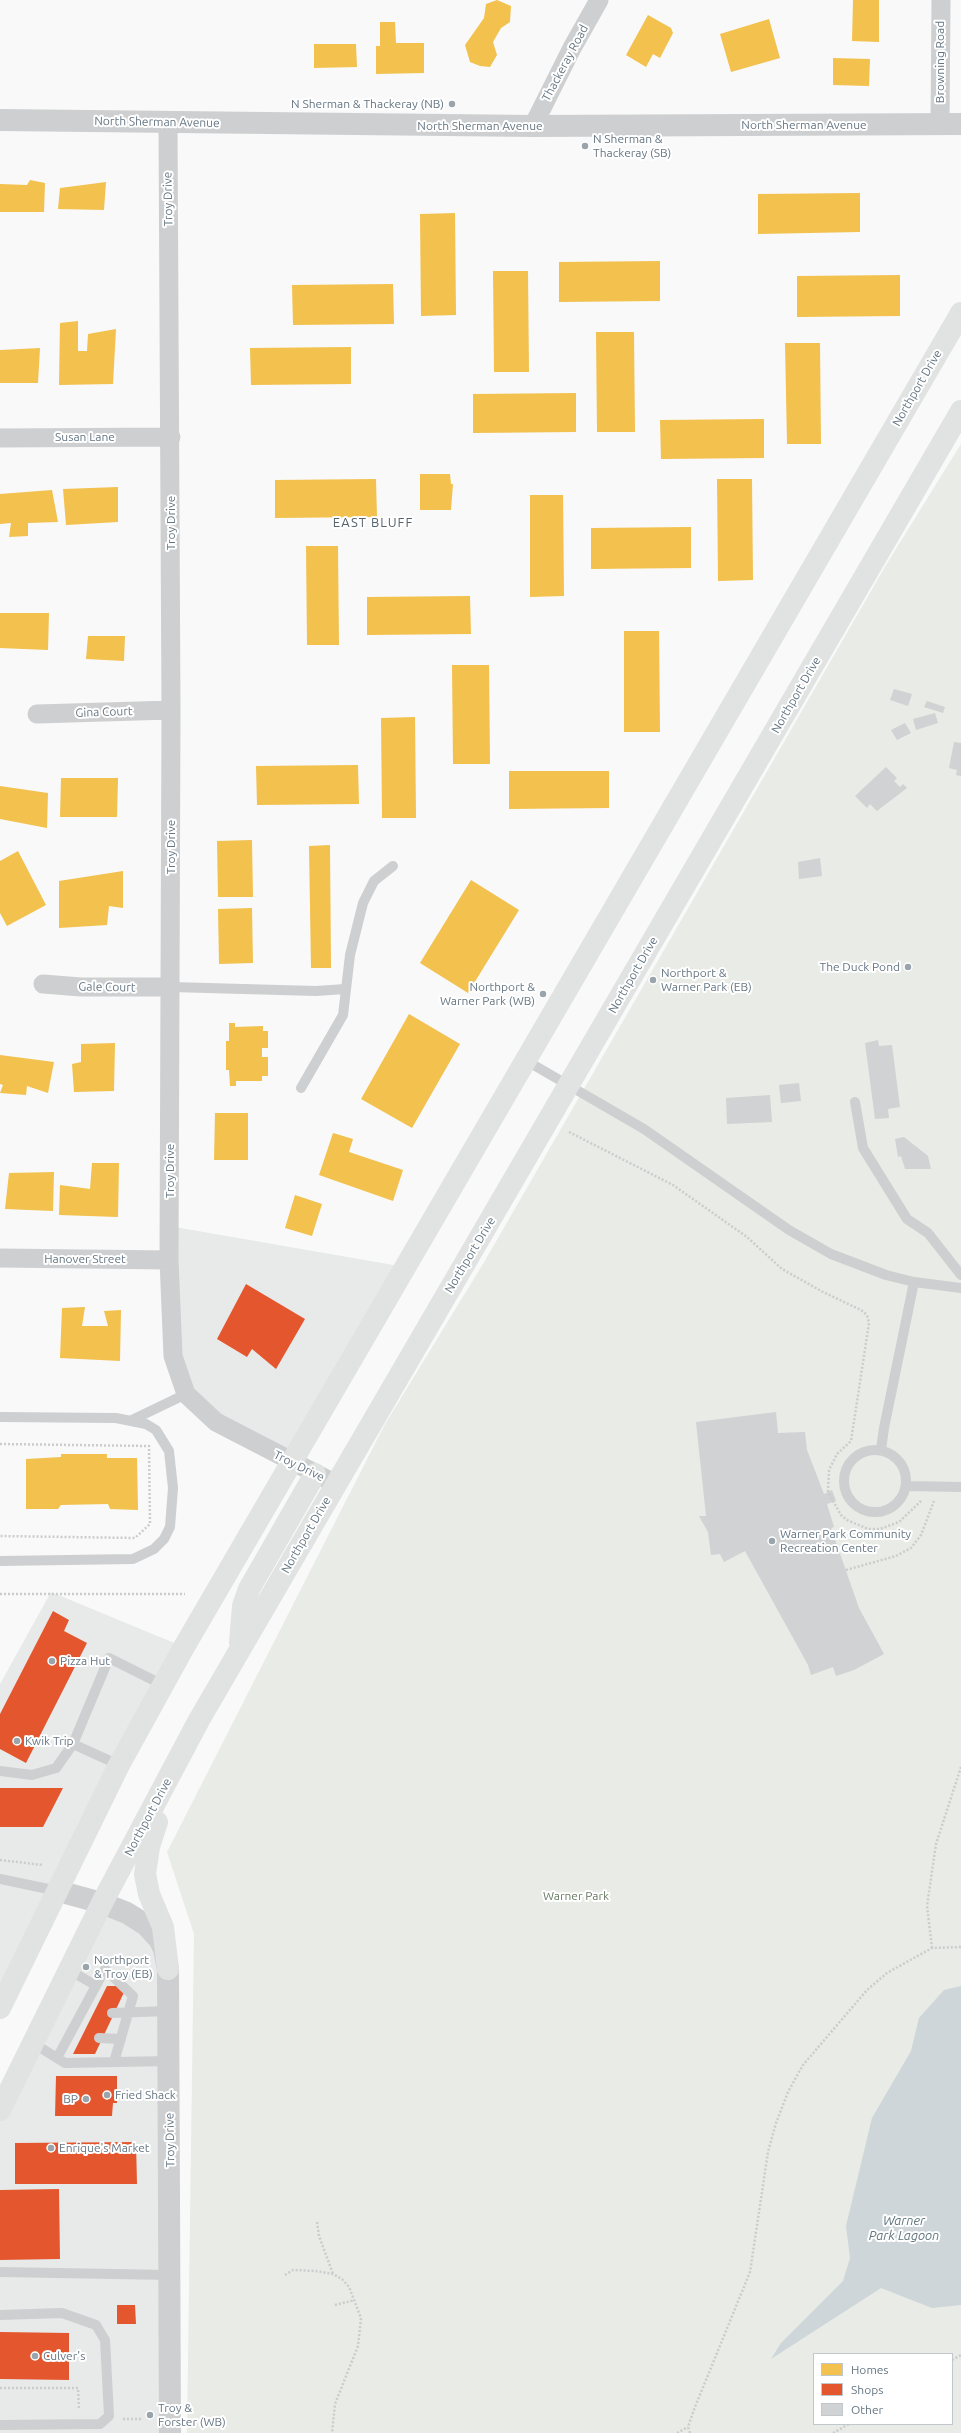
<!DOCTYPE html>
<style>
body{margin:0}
#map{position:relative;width:961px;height:2433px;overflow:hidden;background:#f9f9f9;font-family:Ubuntu,sans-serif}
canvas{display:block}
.legend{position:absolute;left:813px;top:2353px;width:140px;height:72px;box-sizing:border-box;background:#fff;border:1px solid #c1c8cd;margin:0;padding:5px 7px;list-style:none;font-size:12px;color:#657683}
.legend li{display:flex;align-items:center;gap:8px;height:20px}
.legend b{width:20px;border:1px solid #c1c8cd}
</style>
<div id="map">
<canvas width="961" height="2433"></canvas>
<ul class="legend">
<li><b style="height:11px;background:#f2c14e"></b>Homes</li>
<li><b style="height:11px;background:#e4572e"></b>Shops</li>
<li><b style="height:11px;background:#d0d2d3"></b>Other</li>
</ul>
</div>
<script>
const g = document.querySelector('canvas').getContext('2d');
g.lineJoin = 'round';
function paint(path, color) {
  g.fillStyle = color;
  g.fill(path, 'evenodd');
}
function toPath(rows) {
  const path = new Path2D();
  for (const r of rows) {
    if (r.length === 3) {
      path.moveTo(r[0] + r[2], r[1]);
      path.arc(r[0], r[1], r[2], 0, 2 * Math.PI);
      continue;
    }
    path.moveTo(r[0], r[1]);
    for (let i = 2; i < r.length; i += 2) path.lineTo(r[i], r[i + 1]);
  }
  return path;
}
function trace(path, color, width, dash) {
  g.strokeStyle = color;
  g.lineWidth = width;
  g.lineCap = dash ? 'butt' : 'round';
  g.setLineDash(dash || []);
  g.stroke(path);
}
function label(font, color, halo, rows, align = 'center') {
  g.font = font + ' Ubuntu,sans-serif';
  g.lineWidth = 4;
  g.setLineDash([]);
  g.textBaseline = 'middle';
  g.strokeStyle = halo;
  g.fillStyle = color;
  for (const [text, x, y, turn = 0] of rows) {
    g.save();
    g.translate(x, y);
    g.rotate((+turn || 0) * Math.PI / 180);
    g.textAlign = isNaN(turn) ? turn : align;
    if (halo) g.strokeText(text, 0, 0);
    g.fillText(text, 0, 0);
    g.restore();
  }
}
paint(toPath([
 [169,1226,405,1267,291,1462,186,1394],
 [51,1592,184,1647,0,2008,0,1684],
 [102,1903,159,1939,170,2433,0,2433,0,2110]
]), '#e8e9e9');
paint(toPath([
 [961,444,961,2433,187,2433,194,1934,167,1852,385,1424,483,1264,886,565],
 [814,2354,952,2354,952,2424,814,2424]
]), '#e8ebe6');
paint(toPath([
 [961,1986,961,2305,932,2308,881,2288,771,2359,781,2343,843,2281,850,2258,846,2226,872,2118,911,2051,919,2018,944,1990]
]), '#ced6d9');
paint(toPath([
 [497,0,511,6,510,22,501,28,493,42,497,55,490,67,480,66,470,62,465,45,484,18,486,4],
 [853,0,879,0,879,42,852,41],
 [648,15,671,28,673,33,660,58,653,54,646,67,626,55],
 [769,19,780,58,731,72,720,34],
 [380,22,395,22,396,43,424,43,424,73,376,74,376,46,380,46],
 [314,44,356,44,357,67,314,68],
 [833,58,870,59,869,86,833,85],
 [30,180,45,183,44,212,0,212,0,184,27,185],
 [106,182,104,210,58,209,60,188],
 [860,193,860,232,758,234,758,194],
 [455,213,456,315,421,316,420,214],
 [660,261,660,301,559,302,559,262],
 [493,271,528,271,529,372,494,372],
 [900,275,900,316,797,317,797,276],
 [393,284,394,324,293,325,292,285],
 [78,321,78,351,87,351,88,334,116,329,113,384,59,385,60,323],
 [596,332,634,332,635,432,597,432],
 [785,343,820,343,821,444,787,444],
 [351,347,351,384,251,385,250,348],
 [40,348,38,383,0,383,0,350],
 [576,393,576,432,473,433,473,394],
 [764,419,764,458,661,459,660,420],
 [420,474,450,474,451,484,453,484,451,510,420,510],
 [376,479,377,517,275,518,275,480],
 [717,479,752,479,753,580,718,581],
 [118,487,118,522,66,525,63,489],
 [52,490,58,522,28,523,28,536,9,537,11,523,0,524,0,494],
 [530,495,563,495,564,596,530,597],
 [691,527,691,568,591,569,591,528],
 [306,546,338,546,339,645,307,645],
 [470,596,471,634,367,635,367,597],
 [0,613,49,613,48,650,0,648],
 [624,631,659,631,660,732,624,732],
 [88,636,125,636,124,661,86,659],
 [452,665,489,665,490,764,453,764],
 [415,717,416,818,382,818,381,718],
 [358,765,359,804,257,805,256,766],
 [509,771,609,771,609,808,509,809],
 [61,778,118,778,117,817,60,817],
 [0,786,48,793,47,828,0,819],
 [252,840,253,897,218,897,217,841],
 [330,845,331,968,311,968,309,846],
 [18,851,46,905,7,926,0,913,0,861],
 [123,871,123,908,109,906,107,925,59,928,59,881],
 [471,880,519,910,468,993,420,963],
 [252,908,253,963,219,964,218,909],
 [409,1014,460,1044,412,1128,361,1099],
 [229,1023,235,1023,235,1027,263,1026,263,1031,268,1031,268,1048,262,1048,262,1057,268,1057,268,1076,262,1076,262,1081,236,1081,236,1086,230,1086,229,1070,226,1070,226,1041,229,1041],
 [115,1043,114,1091,74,1092,72,1064,81,1062,81,1044],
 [0,1055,54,1062,48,1093,27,1086,26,1095,0,1093,3,1085,0,1084],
 [215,1113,248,1113,248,1160,214,1160],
 [333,1133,353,1139,349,1152,403,1170,393,1201,319,1175],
 [92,1163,119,1163,118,1217,59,1215,60,1185,90,1189],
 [54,1172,53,1211,5,1209,9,1173],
 [295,1195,322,1204,312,1236,285,1228],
 [85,1307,82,1326,108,1326,104,1311,121,1310,120,1361,60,1358,62,1308],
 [61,1454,107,1454,107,1458,137,1458,138,1510,110,1509,108,1504,61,1505,58,1509,26,1509,26,1459,61,1457]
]), '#f2c14e');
paint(toPath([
 [246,1284,305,1319,276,1369,252,1349,247,1357,217,1339],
 [53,1611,69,1620,64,1631,87,1643,26,1763,0,1749,0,1714],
 [0,1788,63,1788,43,1827,0,1827],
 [107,1986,127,1986,95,2054,73,2054],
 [56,2076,117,2076,117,2103,113,2103,112,2116,55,2116],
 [136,2142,137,2184,15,2184,15,2143],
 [59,2189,60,2259,0,2260,0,2190],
 [117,2305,135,2305,136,2324,117,2324],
 [0,2332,69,2333,69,2380,0,2379]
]), '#e4572e');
paint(toPath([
 [894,689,912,694,908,706,890,700],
 [927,701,945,707,943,713,924,707],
 [935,713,938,723,916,730,913,719],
 [905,723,911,733,897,740,891,730],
 [954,742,961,743,961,776,956,775,957,770,949,768],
 [886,767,897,778,894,781,900,787,903,784,907,788,877,811,870,804,867,808,855,796],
 [820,858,822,876,799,879,798,862],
 [878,1040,879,1046,892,1045,900,1107,888,1109,889,1118,875,1119,865,1043],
 [799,1083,801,1101,781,1103,779,1085],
 [770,1095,772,1122,727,1124,726,1098],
 [904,1137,928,1156,931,1169,905,1169,901,1156,898,1157,895,1139],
 [776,1412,778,1433,805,1432,807,1450,824,1494,832,1490,836,1501,827,1504,834,1527,831,1528,859,1608,884,1654,854,1670,836,1676,833,1667,811,1675,808,1665,745,1551,724,1562,720,1554,711,1555,708,1532,699,1516,706,1516,696,1422]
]), '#d0d2d3');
trace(toPath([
 [569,1132,673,1185,747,1237,782,1269,823,1292,861,1310,867,1315,869,1323,851,1441,837,1454,829,1470,828,1492,841,1515,847,1520,868,1529,880,1529,899,1522,921,1501],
 [0,1444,149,1446,150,1524,135,1538,0,1536],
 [846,1570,896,1556,911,1548,921,1535,934,1501],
 [0,1594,185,1594],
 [0,1860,43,1865],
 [932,1948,927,1906,936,1844,961,1767],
 [317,2222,319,2236,333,2274],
 [285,2275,293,2270,316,2271,333,2274,342,2279,349,2287,361,2318,358,2346,335,2404,332,2433],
 [335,2305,355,2300],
 [952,2360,961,2355],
 [0,2388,78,2388,79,2410],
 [123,2419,143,2419],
 [677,2433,688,2427],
 [690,2433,688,2427,695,2407,750,2272,768,2152,776,2123,788,2092,803,2065,867,1990,887,1973,932,1948,961,1947],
 [833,2433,849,2424]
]), '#cbcccd', 2.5, [2, 2]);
trace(toPath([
 [171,987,316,991,345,989],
 [525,1060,644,1129,789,1230,831,1254,886,1275,914,1282,961,1288],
 [301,1088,343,1015,350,955,363,903,374,881,393,866],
 [855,1102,863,1148,907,1219,928,1233,961,1275],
 [0,1417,116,1418,146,1424,156,1430,169,1451,173,1488,170,1527,164,1539,154,1549,133,1559,0,1561],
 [132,1420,186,1394],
 [875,1481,31],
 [881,1450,884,1428,914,1282],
 [906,1486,961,1487],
 [73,1744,119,1765],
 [0,1771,32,1775,56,1768,73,1744,109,1658,163,1685],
 [0,1879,58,1891],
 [69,1970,95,1985],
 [112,2013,168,2011],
 [99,2038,121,2039],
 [33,2043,65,2063,169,2061],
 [57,2058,105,1969,133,1996,114,2062],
 [0,2272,171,2275],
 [0,2315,62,2313,96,2325,105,2340,109,2416,100,2424,0,2425]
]), '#cecfd0', 10);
trace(toPath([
 [168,123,171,710,169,1260,173,1356,186,1394,216,1422,336,1484],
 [940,124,941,0],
 [533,126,572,48,599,0],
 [0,438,171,437],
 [37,714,171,710],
 [43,984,81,987,171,987],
 [0,1258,169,1260]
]), '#cecfd0', 19);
trace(toPath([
 [0,120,533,126,961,124],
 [58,1891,102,1903,127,1913,146,1925,159,1939,164,1949,168,1969,170,2433]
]), '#cecfd0', 22);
trace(toPath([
 [240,1643,243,1606,249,1589,315,1474],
 [157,1822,149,1847,145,1874,149,1894,163,1927,168,1969],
 [0,2008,119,1765,184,1647,961,313],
 [0,2110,102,1903,199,1720,961,411]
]), '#e1e2e2', 22);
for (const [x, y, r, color] of [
 [452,104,4,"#99a4ac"],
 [585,146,4,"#99a4ac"],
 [908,967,4,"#99a4ac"],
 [653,980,4,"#99a4ac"],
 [543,994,4,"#99a4ac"],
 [772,1541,4,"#99a4ac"],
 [52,1661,4,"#99a4ac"],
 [17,1741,4,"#99a4ac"],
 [86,1967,4,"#99a4ac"],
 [107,2095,4,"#99a4ac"],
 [86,2099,4,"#99a4ac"],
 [51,2148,4,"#99a4ac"],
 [35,2356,4,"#99a4ac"],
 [150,2415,4,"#99a4ac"]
]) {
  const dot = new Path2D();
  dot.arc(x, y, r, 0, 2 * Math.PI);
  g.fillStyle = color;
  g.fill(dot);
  trace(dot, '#fff', 1.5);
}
label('12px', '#657683', '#fff', [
 ["Browning Road",940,62,-90],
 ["Thackeray Road",565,63,-62],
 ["North Sherman Avenue",157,122,1],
 ["North Sherman Avenue",804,125],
 ["North Sherman Avenue",480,126],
 ["Troy Drive",168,199,-91],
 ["Northport Drive",917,388,-60],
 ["Susan Lane",85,437],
 ["Troy Drive",171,523,-90],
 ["Northport Drive",796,695,-60],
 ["Gina Court",104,712,-2],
 ["Troy Drive",171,847,-90],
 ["Northport Drive",633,975,-60],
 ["Gale Court",107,987,1],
 ["Troy Drive",170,1171,-90],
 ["Northport Drive",470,1255,-59],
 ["Hanover Street",85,1259],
 ["Troy Drive",299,1466,26],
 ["Northport Drive",306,1535,-60],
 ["Northport Drive",148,1817,-62],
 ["Troy Drive",170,2140,-91]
]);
label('12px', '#657683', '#fff', [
 ["N Sherman & Thackeray (NB)",444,104,"right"],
 ["N Sherman &",593,139],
 ["Thackeray (SB)",593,153],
 ["The Duck Pond",900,967,"right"],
 ["Northport &",661,973],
 ["Warner Park (EB)",661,987],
 ["Northport &",535,987,"right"],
 ["Warner Park (WB)",535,1001,"right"],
 ["Warner Park Community",780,1534],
 ["Recreation Center",780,1548],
 ["Pizza Hut",60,1661],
 ["Kwik Trip",25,1741],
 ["Northport",94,1960],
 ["& Troy (EB)",94,1974],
 ["Fried Shack",115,2095],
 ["BP",78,2099,"right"],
 ["Enrique's Market",59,2148],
 ["Culver's",43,2356],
 ["Troy &",158,2408],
 ["Forster (WB)",158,2422]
], 'left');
label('12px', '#687a64', '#fff', [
 ["Warner Park",576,1896]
]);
g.letterSpacing = '1px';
label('13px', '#57646e', '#fff', [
 ["EAST BLUFF",373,523]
]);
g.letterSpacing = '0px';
label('italic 13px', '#60757c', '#fff', [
 ["Warner",904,2221],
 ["Park Lagoon",904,2236]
]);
</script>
